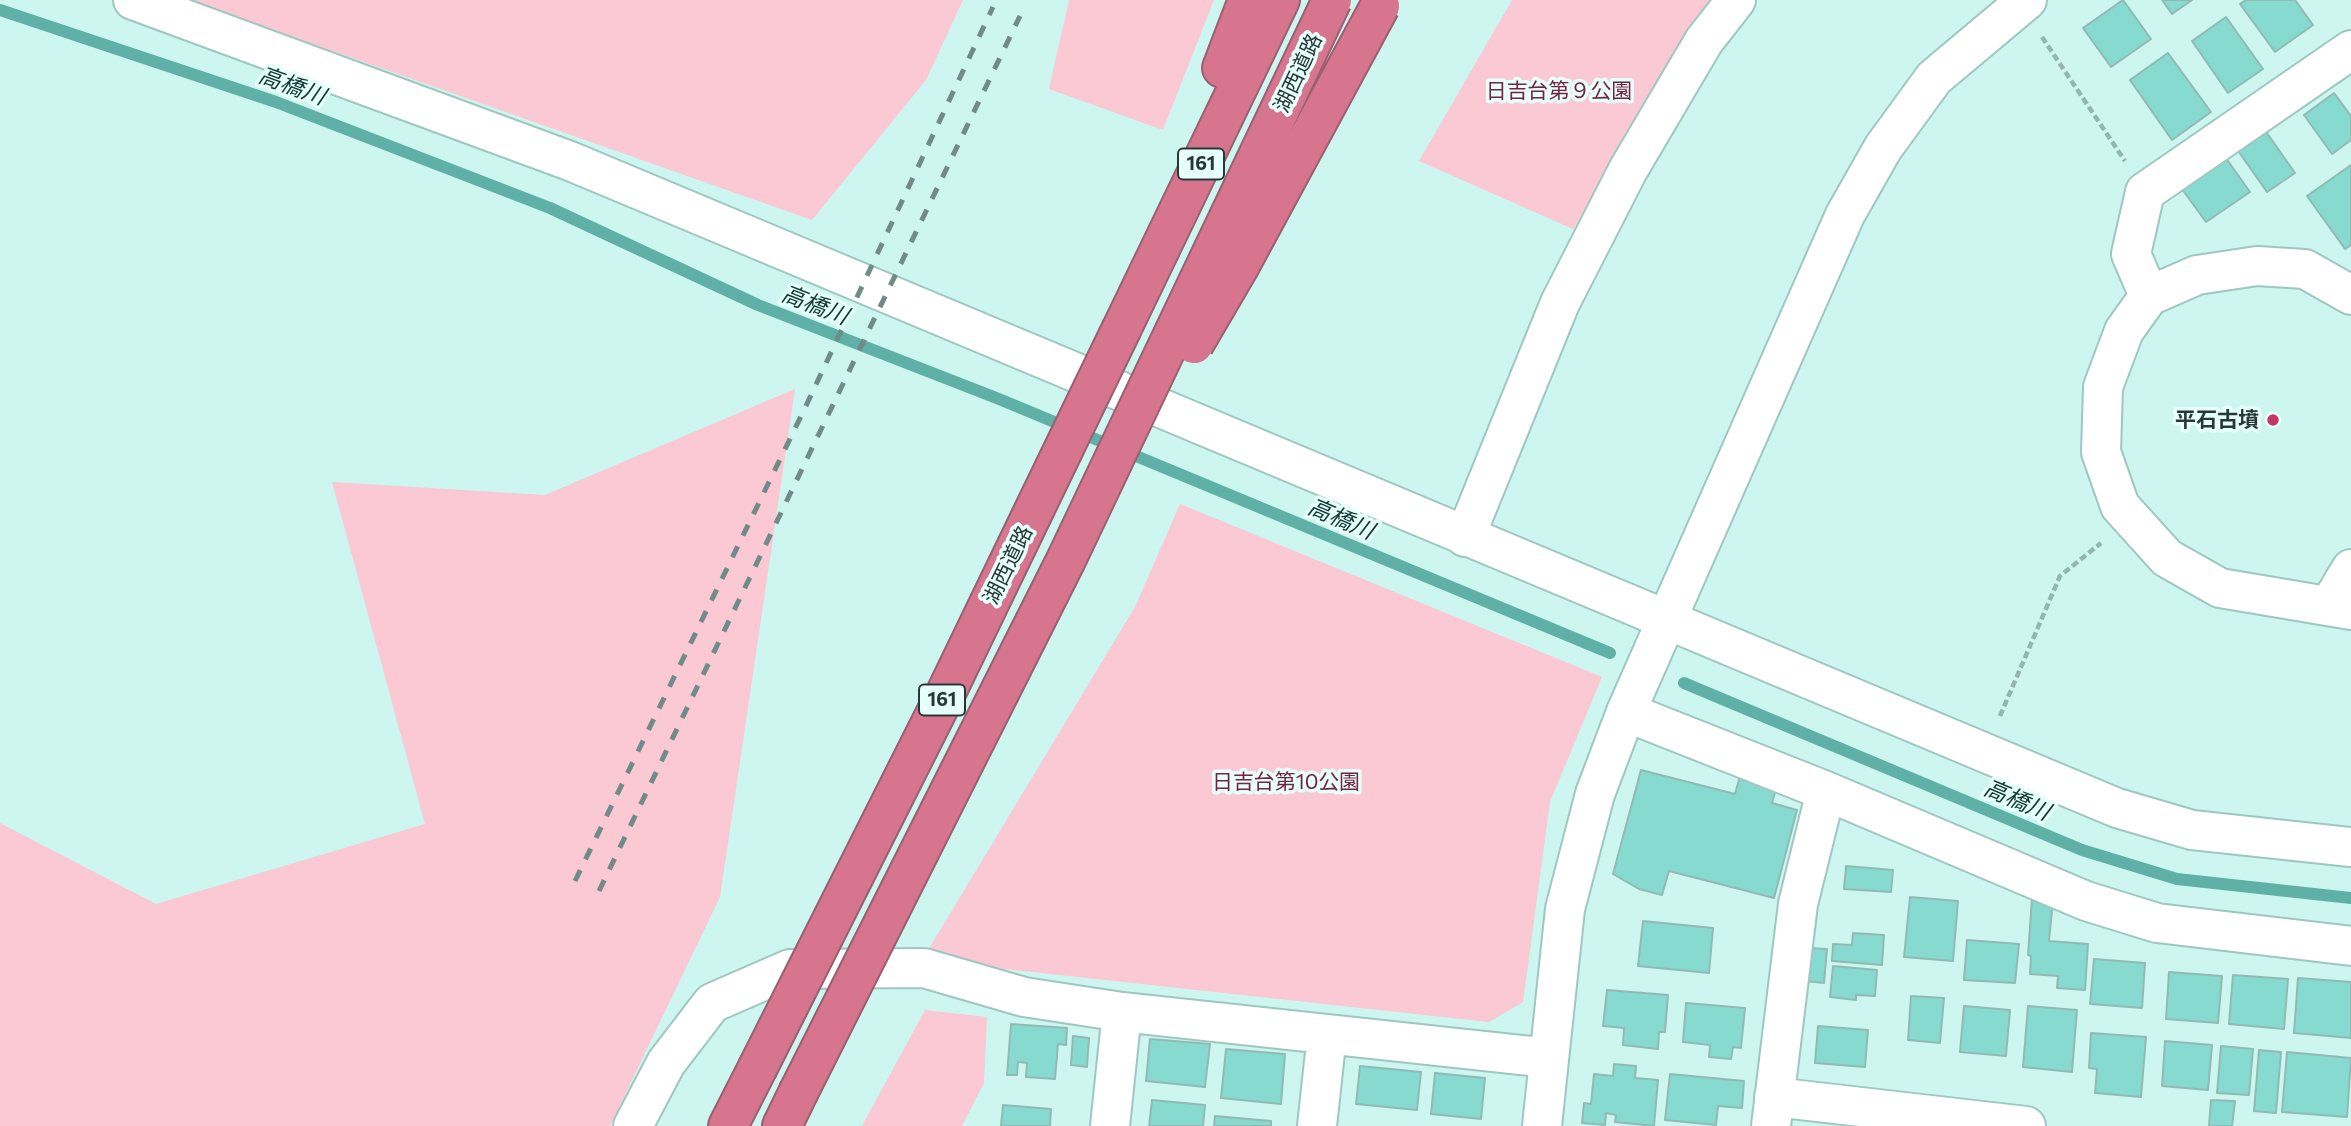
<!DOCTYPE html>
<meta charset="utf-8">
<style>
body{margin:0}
canvas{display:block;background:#ccf6ef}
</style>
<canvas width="2351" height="1126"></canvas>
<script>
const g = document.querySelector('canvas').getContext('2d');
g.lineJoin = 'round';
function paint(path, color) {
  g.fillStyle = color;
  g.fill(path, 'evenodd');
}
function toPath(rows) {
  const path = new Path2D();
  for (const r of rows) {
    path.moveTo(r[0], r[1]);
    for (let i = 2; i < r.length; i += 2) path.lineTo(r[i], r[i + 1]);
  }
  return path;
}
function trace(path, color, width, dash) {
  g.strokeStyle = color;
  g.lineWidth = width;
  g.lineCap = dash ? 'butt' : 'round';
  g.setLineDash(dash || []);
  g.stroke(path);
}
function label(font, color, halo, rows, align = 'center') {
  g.font = font + ' Commissioner,"Noto Sans JP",sans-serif';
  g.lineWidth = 7;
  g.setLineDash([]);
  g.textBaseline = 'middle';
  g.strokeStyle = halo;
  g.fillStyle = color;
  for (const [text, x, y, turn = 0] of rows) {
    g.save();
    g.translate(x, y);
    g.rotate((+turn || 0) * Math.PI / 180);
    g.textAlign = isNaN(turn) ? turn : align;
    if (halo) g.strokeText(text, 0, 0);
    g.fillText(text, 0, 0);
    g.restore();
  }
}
paint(toPath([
 [188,0,963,0,926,80,812,220],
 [1069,0,1214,0,1163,130,1049,89],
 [1512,0,1714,0,1573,229,1419,161],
 [795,389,720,897,610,1126,0,1126,0,823,156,904,425,824,332,482,545,495],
 [1180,504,1602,677,1550,802,1523,1002,1489,1022,922,960,1135,607],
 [925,1010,987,1017,984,1083,962,1126,862,1126]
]), '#fac9d3');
trace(toPath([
 [0,10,276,102,550,208,758,305,999,399,1610,653],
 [1684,683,2082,850,2177,879,2351,898]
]), '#5fb1a7', 12);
const building = toPath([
 [2123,0,2151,39,2111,67,2083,28,2123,0],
 [2162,0,2192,0,2172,14,2162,0],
 [2246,0,2295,0,2313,25,2275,52,2240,4,2246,0],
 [2226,17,2263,69,2228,93,2192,41,2226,17],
 [2168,53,2211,112,2172,140,2130,80,2168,53],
 [2334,93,2351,116,2351,140,2332,154,2304,115,2334,93],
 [2262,126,2295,173,2267,192,2234,145,2262,126],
 [2223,154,2250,192,2206,222,2179,185,2223,154],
 [2351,165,2351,245,2345,249,2307,196,2351,165],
 [1641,770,1735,794,1740,776,1777,785,1772,803,1797,810,1774,898,1669,871,1662,895,1639,889,1613,874,1641,770],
 [1846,866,1893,870,1891,892,1844,889,1846,866],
 [1910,897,1958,901,1953,961,1904,957,1910,897],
 [2032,899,2053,900,2049,941,2088,944,2085,990,2057,988,2058,976,2030,974,2031,956,2028,955,2032,899],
 [1643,921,1713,928,1709,973,1638,966,1643,921],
 [1853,933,1884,935,1882,965,1832,961,1833,944,1852,945,1853,933],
 [1967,940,2019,944,2015,983,1964,980,1967,940],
 [1808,948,1827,949,1824,983,1805,981,1808,948],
 [2094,959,2145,963,2142,1008,2090,1004,2094,959],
 [1833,966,1877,970,1875,996,1856,995,1856,1000,1830,997,1833,966],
 [2169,972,2222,976,2218,1023,2166,1019,2169,972],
 [2233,975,2288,979,2284,1029,2229,1024,2233,975],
 [2298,978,2351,982,2351,1038,2294,1033,2298,978],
 [1607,990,1668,995,1665,1032,1659,1032,1658,1049,1623,1045,1624,1028,1603,1026,1607,990],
 [1911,996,1944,998,1940,1043,1908,1040,1911,996],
 [1686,1003,1745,1008,1741,1048,1733,1047,1731,1059,1709,1057,1710,1045,1683,1042,1686,1003],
 [1964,1006,2010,1010,2006,1056,1960,1052,1964,1006],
 [2028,1006,2077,1010,2072,1072,2023,1067,2028,1006],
 [1011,1024,1067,1028,1066,1045,1058,1044,1055,1079,1026,1077,1027,1063,1018,1062,1017,1075,1007,1075,1011,1024],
 [1818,1026,1868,1030,1865,1067,1815,1063,1818,1026],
 [2091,1033,2146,1037,2141,1097,2095,1093,2097,1069,2089,1068,2091,1033],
 [1073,1036,1089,1038,1087,1067,1071,1065,1073,1036],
 [1150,1039,1210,1044,1205,1087,1146,1081,1150,1039],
 [2165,1041,2212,1045,2208,1090,2162,1086,2165,1041],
 [2221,1046,2253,1049,2249,1095,2217,1093,2221,1046],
 [1226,1049,1285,1054,1281,1104,1221,1098,1226,1049],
 [2259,1050,2281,1052,2276,1113,2254,1111,2259,1050],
 [2287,1052,2351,1058,2347,1117,2282,1112,2287,1052],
 [1614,1064,1636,1066,1635,1078,1658,1080,1654,1126,1615,1122,1616,1115,1606,1113,1605,1125,1582,1123,1584,1103,1591,1104,1594,1074,1613,1076,1614,1064],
 [1360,1066,1421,1072,1417,1110,1356,1104,1360,1066],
 [1435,1073,1485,1078,1481,1119,1431,1114,1435,1073],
 [1670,1074,1744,1081,1742,1108,1718,1106,1716,1125,1665,1120,1670,1074],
 [1152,1100,1205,1105,1203,1126,1149,1126,1152,1100],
 [2211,1100,2235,1101,2232,1126,2209,1126,2211,1100],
 [1003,1105,1051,1109,1050,1126,1001,1126,1003,1105],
 [1215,1116,1271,1121,1271,1126,1214,1126,1215,1116]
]);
paint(building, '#87dacf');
trace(building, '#92bab4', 2);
const minor = toPath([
 [133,0,570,161,2117,808,2192,830,2351,847],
 [2351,295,2305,269,2257,266,2197,275,2149,296,2124,331,2103,387,2101,452,2120,506,2167,558,2220,588,2351,610],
 [2149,296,2131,254,2145,192,2351,50],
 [1465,537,1560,303,1628,170,1704,41,1736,0],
 [2329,606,2351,569],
 [1626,712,1826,791,2086,901,2157,923,2351,946],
 [1774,1097,2026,1126],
 [633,1126,666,1063,712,1003,790,969,924,968,1024,997,1122,1012,1549,1058],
 [1110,1126,1122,1012],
 [1317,1126,1327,1034],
 [1542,1126,1565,909,1595,794,1626,712,1845,215,1883,148,1934,78,2027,0],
 [1771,1126,1798,904,1826,791]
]);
const highway = toPath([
 [1222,68,1248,0],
 [1122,328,1280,0],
 [728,1126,757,1069],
 [782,1126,798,1093]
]);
trace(minor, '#9ec7c0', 42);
trace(highway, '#99606f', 42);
trace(toPath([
 [2042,37,2125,161],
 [2000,716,2060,576,2101,543]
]), '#94b5b0', 4.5, [7, 3.5]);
trace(minor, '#fff', 38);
trace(highway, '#d6758d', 38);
trace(toPath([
 [575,881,805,408,993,7],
 [599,891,1020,16]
]), '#718c88', 5, [12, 12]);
const highwayBridge = toPath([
 [1194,344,1239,267,1380,6],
 [757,1069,943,699,1122,328],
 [798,1093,1066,560,1332,0]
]);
trace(highwayBridge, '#99606f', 42, []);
trace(highwayBridge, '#d6758d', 38);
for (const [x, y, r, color] of [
 [2273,420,7,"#c53866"]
]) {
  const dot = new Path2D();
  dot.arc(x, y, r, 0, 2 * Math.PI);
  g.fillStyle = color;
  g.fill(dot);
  trace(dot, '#e6fffb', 2.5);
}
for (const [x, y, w] of [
 [1201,164,46],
 [942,700,46]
]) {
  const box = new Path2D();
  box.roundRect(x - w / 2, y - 15.5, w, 31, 5);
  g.fillStyle = '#e6fffb';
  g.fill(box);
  trace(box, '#283836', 2);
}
label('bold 19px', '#283836', null, [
 ["161",1201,164],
 ["161",942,700]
]);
label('21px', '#283836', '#e6fffb', [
 ["湖西道路",1298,73,-65],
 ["湖西道路",1008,565,-64]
]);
label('21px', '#74253d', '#e6fffb', [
 ["日吉台第９公園",1559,91],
 ["日吉台第10公園",1286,782]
]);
label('bold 21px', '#283836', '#e6fffb', [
 ["平石古墳",2259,420]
], 'right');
label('italic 23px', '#103834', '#e6fffb', [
 ["高橋川",292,86,20],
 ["高橋川",815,305,21],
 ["高橋川",1341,519,23],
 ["高橋川",2017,800,23]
]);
</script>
